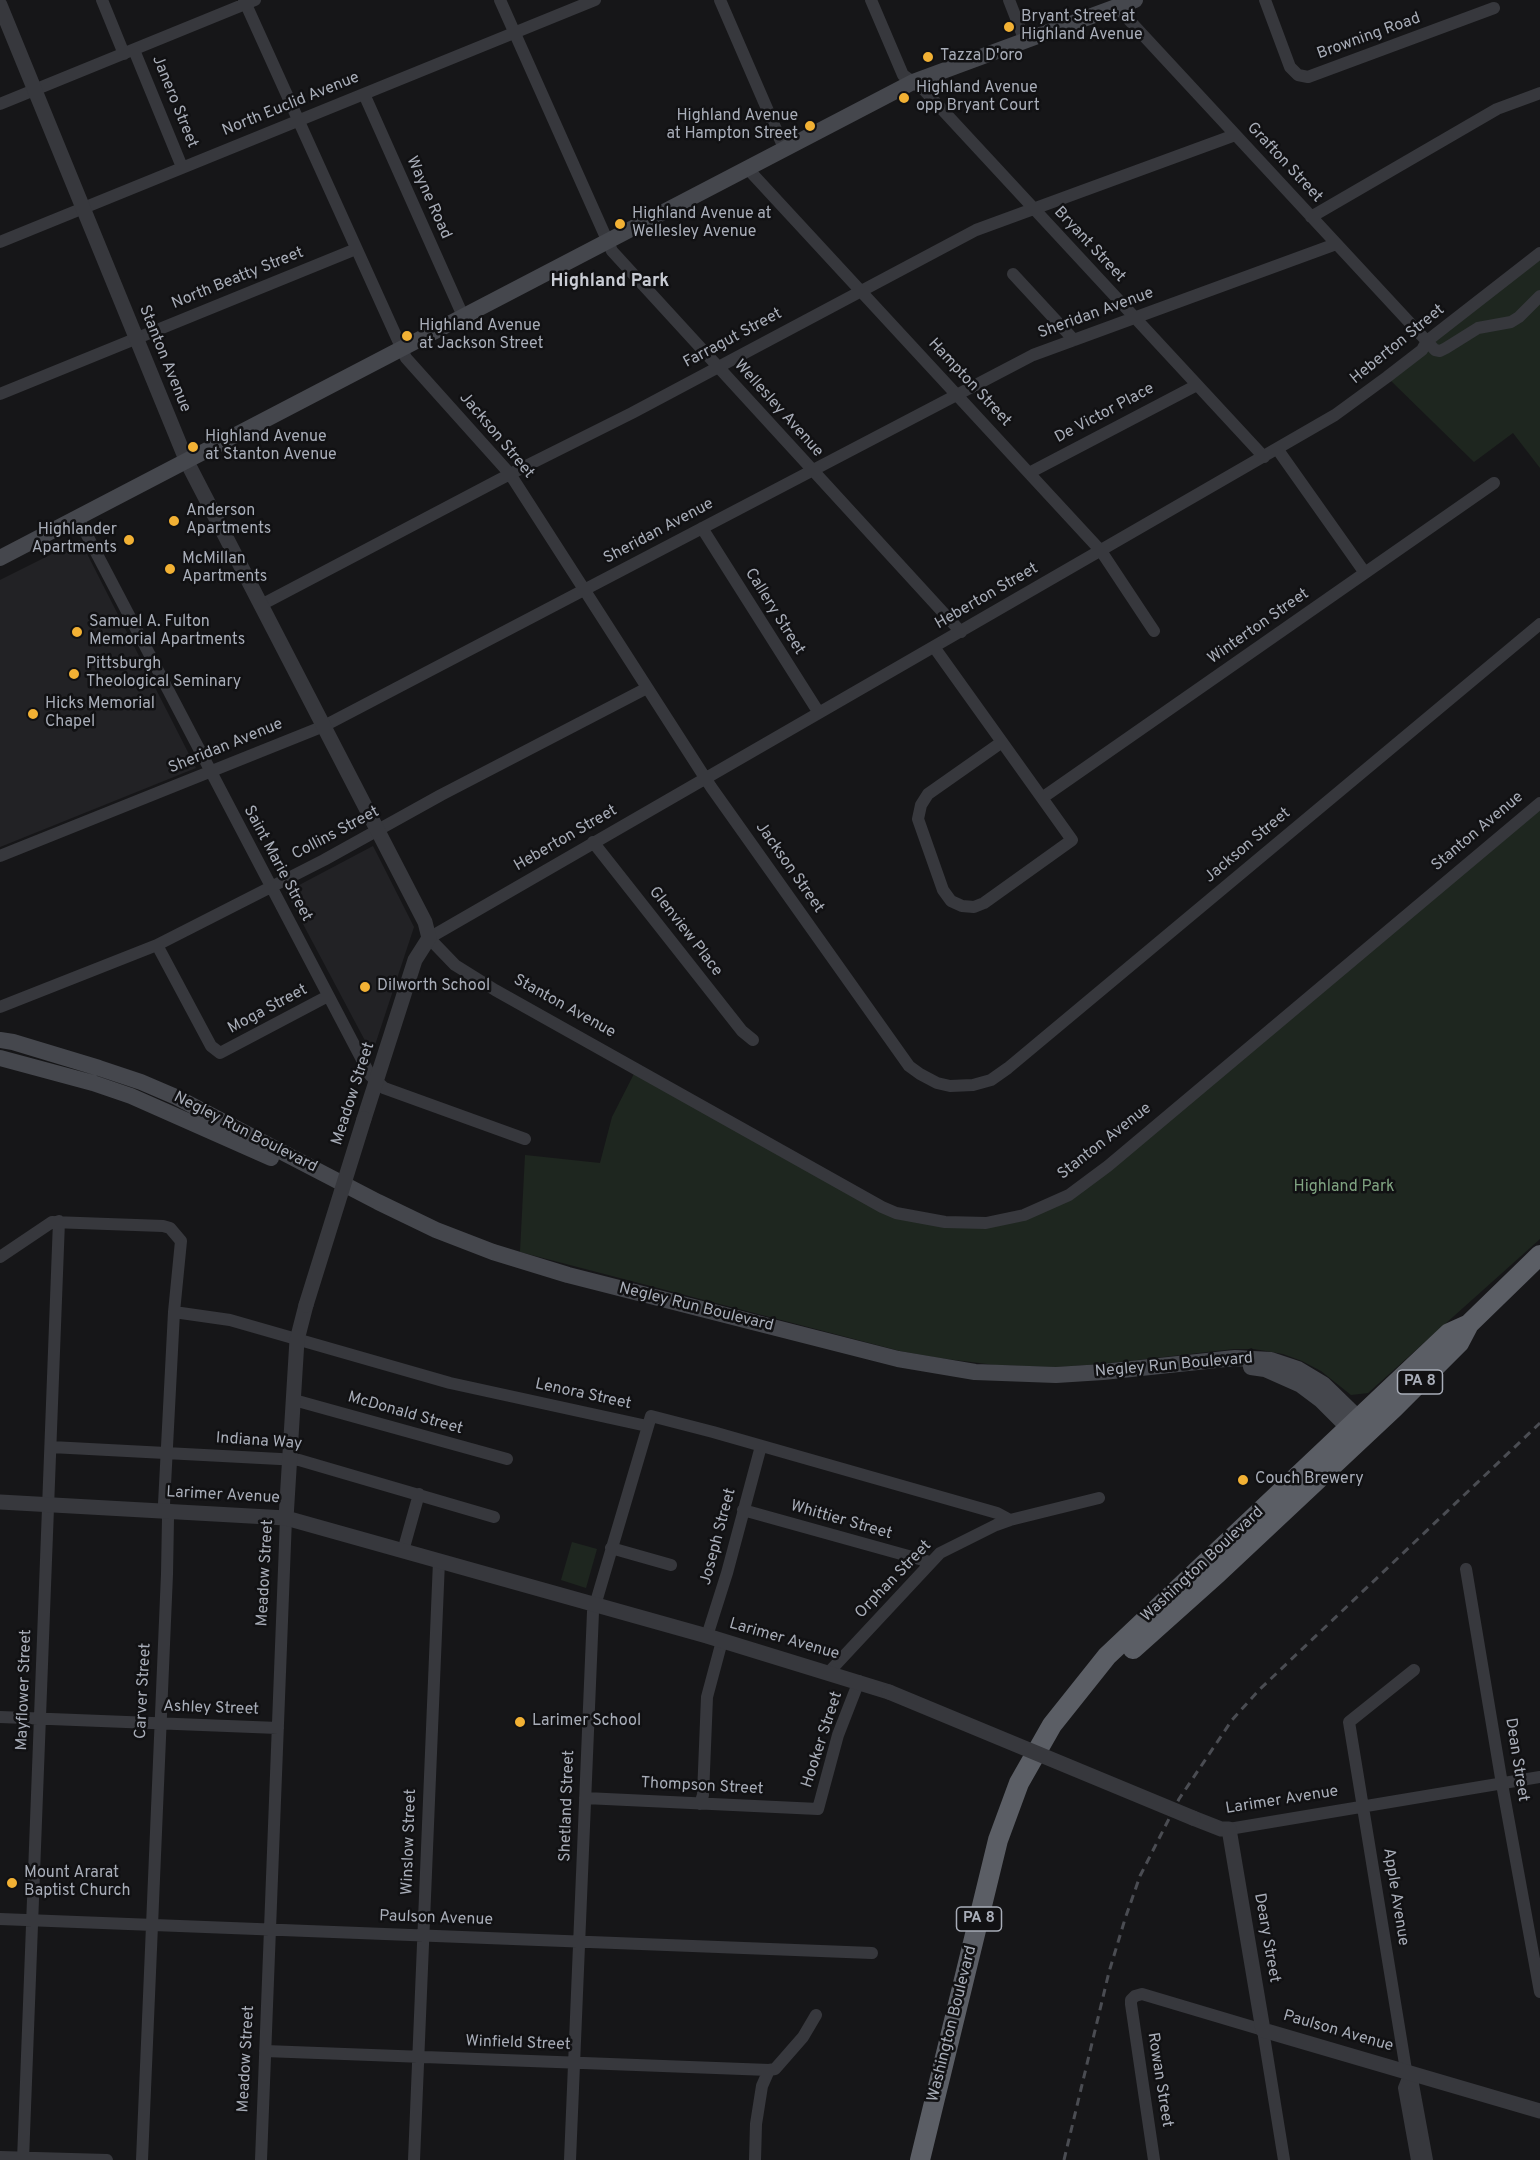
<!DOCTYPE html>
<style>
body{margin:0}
canvas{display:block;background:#161618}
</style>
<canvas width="1540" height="2160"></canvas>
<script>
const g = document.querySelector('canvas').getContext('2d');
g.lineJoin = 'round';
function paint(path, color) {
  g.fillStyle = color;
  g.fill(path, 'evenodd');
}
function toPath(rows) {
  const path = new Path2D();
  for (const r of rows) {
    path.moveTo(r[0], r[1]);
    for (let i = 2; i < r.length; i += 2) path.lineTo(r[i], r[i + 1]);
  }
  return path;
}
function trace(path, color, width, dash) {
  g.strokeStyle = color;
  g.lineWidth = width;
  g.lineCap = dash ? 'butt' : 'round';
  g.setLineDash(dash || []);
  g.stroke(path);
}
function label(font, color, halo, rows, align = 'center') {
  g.font = font + ' Overpass,sans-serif';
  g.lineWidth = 5;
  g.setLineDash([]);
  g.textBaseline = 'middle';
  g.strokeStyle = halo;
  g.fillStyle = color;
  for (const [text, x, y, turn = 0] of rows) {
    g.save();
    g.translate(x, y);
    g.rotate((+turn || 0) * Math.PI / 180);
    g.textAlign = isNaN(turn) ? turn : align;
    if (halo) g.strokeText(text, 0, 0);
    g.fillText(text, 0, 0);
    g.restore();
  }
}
paint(toPath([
 [80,540,196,768,0,847,0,580],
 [373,846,414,927,374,1048,370,1050,286,892]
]), '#222225');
paint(toPath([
 [1540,253,1540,468,1513,433,1474,462,1387,377],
 [1540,803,1540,1239,1368,1393,1351,1395,1321,1371,1302,1361,1283,1354,1254,1349,1234,1349,1102,1364,1056,1367,995,1365,939,1358,900,1351,520,1252,525,1155,600,1163,612,1117,637,1068,896,1213,945,1222,1025,1215,1069,1195],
 [572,1542,597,1549,586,1588,561,1580]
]), '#1e261f');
trace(toPath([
 [102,0,124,54],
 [244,0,406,358,510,474,711,787,909,1066,920,1074,937,1083,950,1086,973,1085,991,1080,1008,1068,1540,624],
 [500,0,612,251,961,632],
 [720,0,784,148],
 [871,0,903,75,924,90,1264,457],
 [1009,0,1025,41],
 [1265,0,1290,67,1298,75,1308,77,1494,8],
 [1117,7,1435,350,1440,351,1446,348,1478,328,1511,322,1519,317,1540,296],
 [134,50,182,167],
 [364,94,463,316],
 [0,104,255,0],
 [747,168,1101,551,1154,631],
 [1311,217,1497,109,1540,93],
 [0,242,595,0],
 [1540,253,1427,341,1422,350,1387,377,1335,415,429,938,455,965,495,990,882,1207,896,1213,945,1222,986,1223,1024,1215,1069,1195,1108,1166,1540,803],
 [1013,274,1074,340],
 [0,394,356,249],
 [1278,450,1365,573],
 [1029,473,1197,385],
 [78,518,370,1075,384,1088,525,1139],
 [702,528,819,713],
 [261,605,510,474,632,413,976,230,1235,135],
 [934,647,1002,742,1072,840,984,903,974,907,962,906,951,901,943,890,918,819,921,805,928,794,1002,742],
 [1042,798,1494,483],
 [593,842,742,1031,753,1040],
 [0,856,324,726,1033,355,1336,244],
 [157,945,211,1046,220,1053,328,996],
 [0,1007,157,945,324,860,441,795,647,688],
 [0,1257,52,1222,163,1226,170,1228,181,1241,174,1312,164,1504,168,1518,167,1574,142,2160],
 [174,1312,230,1320,450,1383,647,1426],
 [294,1400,507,1459],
 [51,1447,299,1460,494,1517],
 [743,1510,930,1562],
 [611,1548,671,1565],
 [403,1551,419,1494],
 [1466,1569,1502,1784,1540,1992],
 [707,1636,727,1573,761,1446],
 [1414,1670,1349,1722,1406,2070,1408,2078,1413,2084,1427,2160],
 [829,1672,940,1553,996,1525,1010,1520,1099,1498],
 [0,1717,278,1728],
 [585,1798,818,1809,838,1735,859,1681],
 [700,1804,703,1795,707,1697,722,1641],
 [1229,1829,1540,1777],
 [0,1919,872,1953],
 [265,2051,769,2070],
 [1408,2078,1404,2088,1417,2160],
 [0,2157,107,2160],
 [23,2160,59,1221],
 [261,2160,286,1518],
 [414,2160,439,1561],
 [570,2160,593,1612,651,1416,713,1432,997,1513,1010,1520],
 [755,2160,756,2124,762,2086,769,2070,775,2069,803,2037,816,2015],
 [1154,2160,1131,2004,1131,2000,1135,1996,1142,1994,1263,2030,1284,2160]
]), '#37383d', 12);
trace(toPath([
 [0,5,187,462,425,922,429,938,415,960,364,1119],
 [0,1502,286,1518,707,1636,889,1692],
 [286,1518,297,1340,306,1305],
 [1193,1818,1221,1829,1229,1829,1263,2030,1540,2111]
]), '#37383d', 15);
trace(toPath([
 [0,558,913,82,1135,0],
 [0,1040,13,1042,99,1068,141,1082,176,1097,378,1202,436,1230,493,1252,568,1275,898,1359,975,1372,1056,1375,1103,1372,1235,1358,1271,1360,1298,1369,1323,1384,1359,1419,1362,1429],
 [0,1058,93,1083,131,1096,271,1158],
 [1251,1367,1265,1369,1301,1385,1321,1400,1349,1428,1360,1433]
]), '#45474d', 16);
trace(toPath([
 [1133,1649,1218,1573,1394,1408,1459,1343,1469,1324,1540,1255],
 [920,2160,998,1840,1019,1783,1052,1725,1107,1656,1449,1333,1469,1324]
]), '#5b5e65', 20);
trace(toPath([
 [1064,2160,1109,1972,1125,1919,1140,1876,1179,1799,1232,1720,1259,1690,1540,1423]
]), '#4a4c52', 3, [8, 6]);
trace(toPath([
 [306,1305,364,1119],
 [889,1692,1193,1818]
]), '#37383d', 15);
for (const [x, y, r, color] of [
 [1009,27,6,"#f2b134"],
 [928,57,6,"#f2b134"],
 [904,98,6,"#f2b134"],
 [810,126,6,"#f2b134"],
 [620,224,6,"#f2b134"],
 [407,336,6,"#f2b134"],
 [193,447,6,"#f2b134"],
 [174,521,6,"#f2b134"],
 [129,540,6,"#f2b134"],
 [170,569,6,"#f2b134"],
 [77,632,6,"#f2b134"],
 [74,674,6,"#f2b134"],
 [33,714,6,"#f2b134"],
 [365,987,6,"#f2b134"],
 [1243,1480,6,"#f2b134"],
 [520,1722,6,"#f2b134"],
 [12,1883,6,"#f2b134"]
]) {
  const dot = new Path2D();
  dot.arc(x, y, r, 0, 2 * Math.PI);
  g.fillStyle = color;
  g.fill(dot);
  trace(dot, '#111113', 2);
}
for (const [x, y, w] of [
 [1420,1382,45],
 [979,1919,45]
]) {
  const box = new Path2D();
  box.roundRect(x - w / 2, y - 12, w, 24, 4.5);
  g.fillStyle = '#111113';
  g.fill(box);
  trace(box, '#a8adb8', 1.5);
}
label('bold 15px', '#a8adb8', null, [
 ["PA 8",1420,1382],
 ["PA 8",979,1919]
]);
label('16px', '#a8adb8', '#111113', [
 ["Bryant Street at",1021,18],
 ["Highland Avenue",1021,36],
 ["Tazza D'oro",940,57],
 ["Highland Avenue",916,89],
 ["opp Bryant Court",916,107],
 ["Highland Avenue",798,117,"right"],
 ["at Hampton Street",798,135,"right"],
 ["Highland Avenue at",632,215],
 ["Wellesley Avenue",632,233],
 ["Highland Avenue",419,327],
 ["at Jackson Street",419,345],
 ["Highland Avenue",205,438],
 ["at Stanton Avenue",205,456],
 ["Anderson",186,512],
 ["Apartments",186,530],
 ["Highlander",117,531,"right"],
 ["Apartments",117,549,"right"],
 ["McMillan",182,560],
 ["Apartments",182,578],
 ["Samuel A. Fulton",89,623],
 ["Memorial Apartments",89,641],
 ["Pittsburgh",86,665],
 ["Theological Seminary",86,683],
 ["Hicks Memorial",45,705],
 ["Chapel",45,723],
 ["Dilworth School",377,987],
 ["Couch Brewery",1255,1480],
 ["Larimer School",532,1722],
 ["Mount Ararat",24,1874],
 ["Baptist Church",24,1892]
], 'left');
label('16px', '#a8adb8', '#111113', [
 ["Browning Road",1369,37,-20],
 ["Janero Street",174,102,68],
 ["North Euclid Avenue",291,105,-22],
 ["Grafton Street",1284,163,47],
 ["Wayne Road",428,198,66],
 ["Bryant Street",1089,245,47],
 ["North Beatty Street",238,279,-22],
 ["Sheridan Avenue",1096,314,-20],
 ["Farragut Street",733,339,-28],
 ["Heberton Street",1398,345,-39],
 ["Stanton Avenue",164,359,68],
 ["Hampton Street",969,383,47],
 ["Wellesley Avenue",778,409,48],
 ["De Victor Place",1105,414,-28],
 ["Jackson Street",496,436,50],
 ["Sheridan Avenue",659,532,-28],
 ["Heberton Street",987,597,-30],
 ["Callery Street",774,612,58],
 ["Winterton Street",1259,627,-35],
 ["Sheridan Avenue",226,747,-22],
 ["Stanton Avenue",1478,832,-40],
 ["Collins Street",336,834,-28],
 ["Heberton Street",566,839,-30],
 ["Jackson Street",1248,846,-40],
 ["Saint Marie Street",277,864,62],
 ["Jackson Street",789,868,55],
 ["Glenview Place",685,932,52],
 ["Stanton Avenue",564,1007,29],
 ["Moga Street",268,1010,-28],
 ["Meadow Street",354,1094,-72],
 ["Negley Run Boulevard",245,1133,27],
 ["Stanton Avenue",1105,1142,-38],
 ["Negley Run Boulevard",696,1308,14],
 ["Negley Run Boulevard",1174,1366,-5],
 ["Lenora Street",583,1395,12],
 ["McDonald Street",405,1414,16],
 ["Indiana Way",259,1442,4],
 ["Larimer Avenue",223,1496,3],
 ["Whittier Street",841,1521,16],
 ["Joseph Street",719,1537,-75],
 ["Washington Boulevard",1203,1565,-43],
 ["Meadow Street",266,1573,-87],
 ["Orphan Street",894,1580,-46],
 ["Larimer Avenue",784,1640,16],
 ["Mayflower Street",25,1690,-88],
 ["Carver Street",144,1691,-87],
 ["Ashley Street",211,1709,2],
 ["Hooker Street",823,1740,-72],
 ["Dean Street",1516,1760,81],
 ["Thompson Street",702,1787,3],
 ["Larimer Avenue",1282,1801,-9],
 ["Shetland Street",568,1806,-88],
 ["Winslow Street",410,1842,-88],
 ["Apple Avenue",1395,1897,81],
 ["Paulson Avenue",436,1919,2],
 ["Deary Street",1266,1938,80],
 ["Washington Boulevard",953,2024,-76],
 ["Paulson Avenue",1338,2032,16],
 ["Winfield Street",518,2044,2],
 ["Meadow Street",247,2059,-87],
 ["Rowan Street",1159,2080,81]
]);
label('16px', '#7fa381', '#111113', [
 ["Highland Park",1344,1188]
]);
label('bold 18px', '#c9ccd4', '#111113', [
 ["Highland Park",610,282]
]);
</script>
